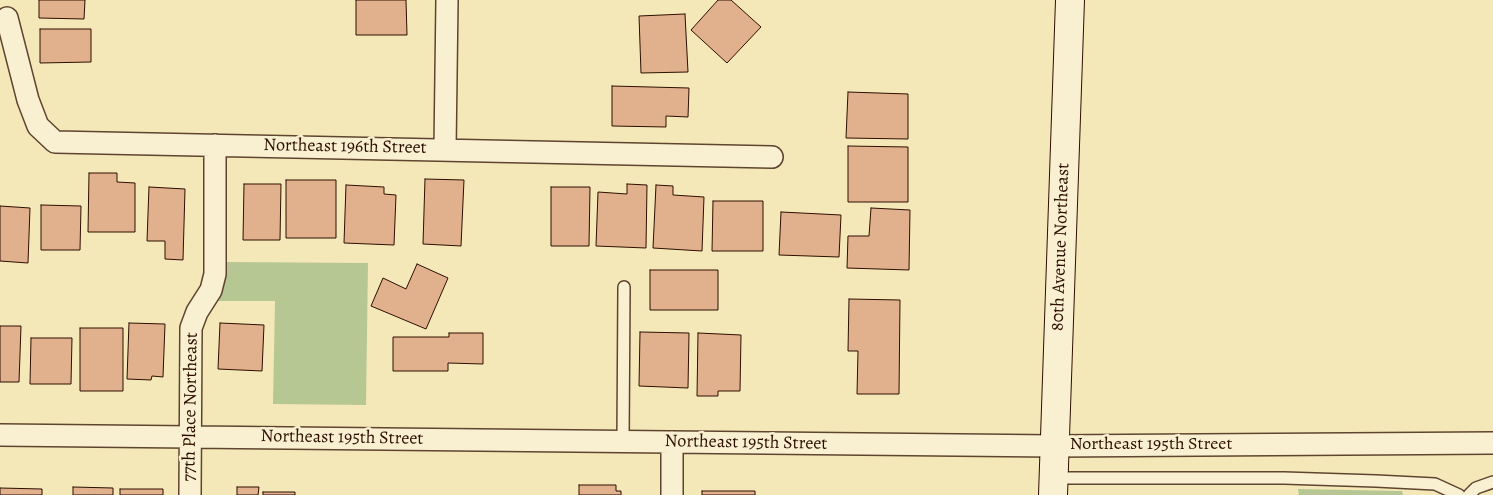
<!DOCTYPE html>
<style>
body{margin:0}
canvas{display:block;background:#f5e8b8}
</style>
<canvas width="1493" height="495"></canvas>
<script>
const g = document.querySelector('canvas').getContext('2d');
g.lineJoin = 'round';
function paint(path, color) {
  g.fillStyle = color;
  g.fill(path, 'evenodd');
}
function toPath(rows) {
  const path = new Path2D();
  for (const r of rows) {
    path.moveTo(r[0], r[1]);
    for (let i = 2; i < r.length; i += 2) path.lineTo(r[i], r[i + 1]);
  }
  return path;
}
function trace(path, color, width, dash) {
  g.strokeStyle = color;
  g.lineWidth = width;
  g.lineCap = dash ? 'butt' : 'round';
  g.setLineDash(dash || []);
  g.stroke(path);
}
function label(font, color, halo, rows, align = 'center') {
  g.font = font + ' Alegreya,serif';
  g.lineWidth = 5;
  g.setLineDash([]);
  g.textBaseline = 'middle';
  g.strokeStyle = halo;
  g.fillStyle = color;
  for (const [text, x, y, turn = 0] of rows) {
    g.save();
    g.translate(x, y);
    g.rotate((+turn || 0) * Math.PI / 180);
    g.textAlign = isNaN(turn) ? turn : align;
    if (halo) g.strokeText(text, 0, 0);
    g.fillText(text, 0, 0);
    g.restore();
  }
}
paint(toPath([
 [227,262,368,263,366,405,273,404,275,301,218,301,224,286],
 [1298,489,1402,491,1403,495,1299,495]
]), '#b6c793');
const building = toPath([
 [39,0,85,0,84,19,39,18,39,0],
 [356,0,406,0,407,35,356,35,356,0],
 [718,0,731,0,761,27,727,63,691,30,718,0],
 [685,14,688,72,641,73,639,16,685,14],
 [40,29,91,29,91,62,40,63,40,29],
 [612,86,689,88,688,117,666,116,666,127,612,126,612,86],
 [848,92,908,94,908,139,846,138,848,92],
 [848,146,908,147,908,202,848,202,848,146],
 [89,173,117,173,117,182,135,183,135,232,88,232,89,173],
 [425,179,464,180,461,246,423,244,425,179],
 [286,180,336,180,336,238,286,238,286,180],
 [244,184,281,184,280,240,243,240,244,184],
 [627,184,647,185,646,248,596,246,598,192,627,194,627,184],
 [346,185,384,187,384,194,396,195,394,245,344,243,346,185],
 [656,185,673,186,673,195,704,197,702,251,653,248,656,185],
 [149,187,185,189,183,260,165,259,165,241,147,241,149,187],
 [551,187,590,187,589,246,551,246,551,187],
 [713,201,763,201,763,251,712,251,713,201],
 [41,205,81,206,80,250,41,250,41,205],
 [0,206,30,208,28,263,0,261,0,206],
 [871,208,910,210,909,270,847,268,848,236,869,236,871,208],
 [781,212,841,215,839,257,779,255,781,212],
 [417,264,448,278,426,329,371,306,383,278,406,289,417,264],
 [650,270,718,270,718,310,650,310,650,270],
 [849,299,900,300,899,394,857,394,858,351,848,351,849,299],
 [129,323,165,324,163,377,152,376,151,380,127,379,129,323],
 [220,323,264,325,262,371,218,369,220,323],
 [0,326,21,326,19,382,0,382,0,326],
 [80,328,123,328,123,391,80,391,80,328],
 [640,332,689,333,688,388,639,386,640,332],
 [449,333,483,333,483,364,448,363,448,371,393,371,393,337,449,337,449,333],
 [698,333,741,335,740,391,718,391,718,396,697,396,698,333],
 [31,338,72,338,71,384,30,384,31,338],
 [579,485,616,485,616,491,621,491,621,495,579,495,579,485],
 [73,487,113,488,113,495,73,495,73,487],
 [237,487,259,487,258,495,237,495,237,487],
 [0,488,42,489,42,495,0,495,0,488],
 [120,489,163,489,163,495,120,495,120,489],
 [702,491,755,491,755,495,702,495,702,491],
 [263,492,295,492,295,495,263,495,263,492]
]);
paint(building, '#e1b08c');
trace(building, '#2d0e01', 1);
const lane = toPath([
 [623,441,624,287],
 [1053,478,1284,478,1376,481,1435,484,1459,495],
 [1469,495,1476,488,1493,482]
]);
const street = toPath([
 [7,18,28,100,38,126,55,142,772,157],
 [445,149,447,0],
 [0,435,1054,446,1493,443],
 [190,495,191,328,197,312,211,290,215,274,215,145],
 [672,495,672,442]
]);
const secondary = toPath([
 [1053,495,1070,0]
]);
trace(lane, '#5f442f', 14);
trace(street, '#5f442f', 24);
trace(secondary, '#2d0e01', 30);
trace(lane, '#f8f0d1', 11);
trace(street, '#f8f0d1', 21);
trace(secondary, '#f8f0d1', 28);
label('18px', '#2d0e01', '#f8f0d1', [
 ["Northeast 196th Street",345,147,1],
 ["80th Avenue Northeast",1061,247,-88],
 ["77th Place Northeast",191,407,-89],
 ["Northeast 195th Street",342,438,1],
 ["Northeast 195th Street",746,443,1],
 ["Northeast 195th Street",1151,445]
]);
</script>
